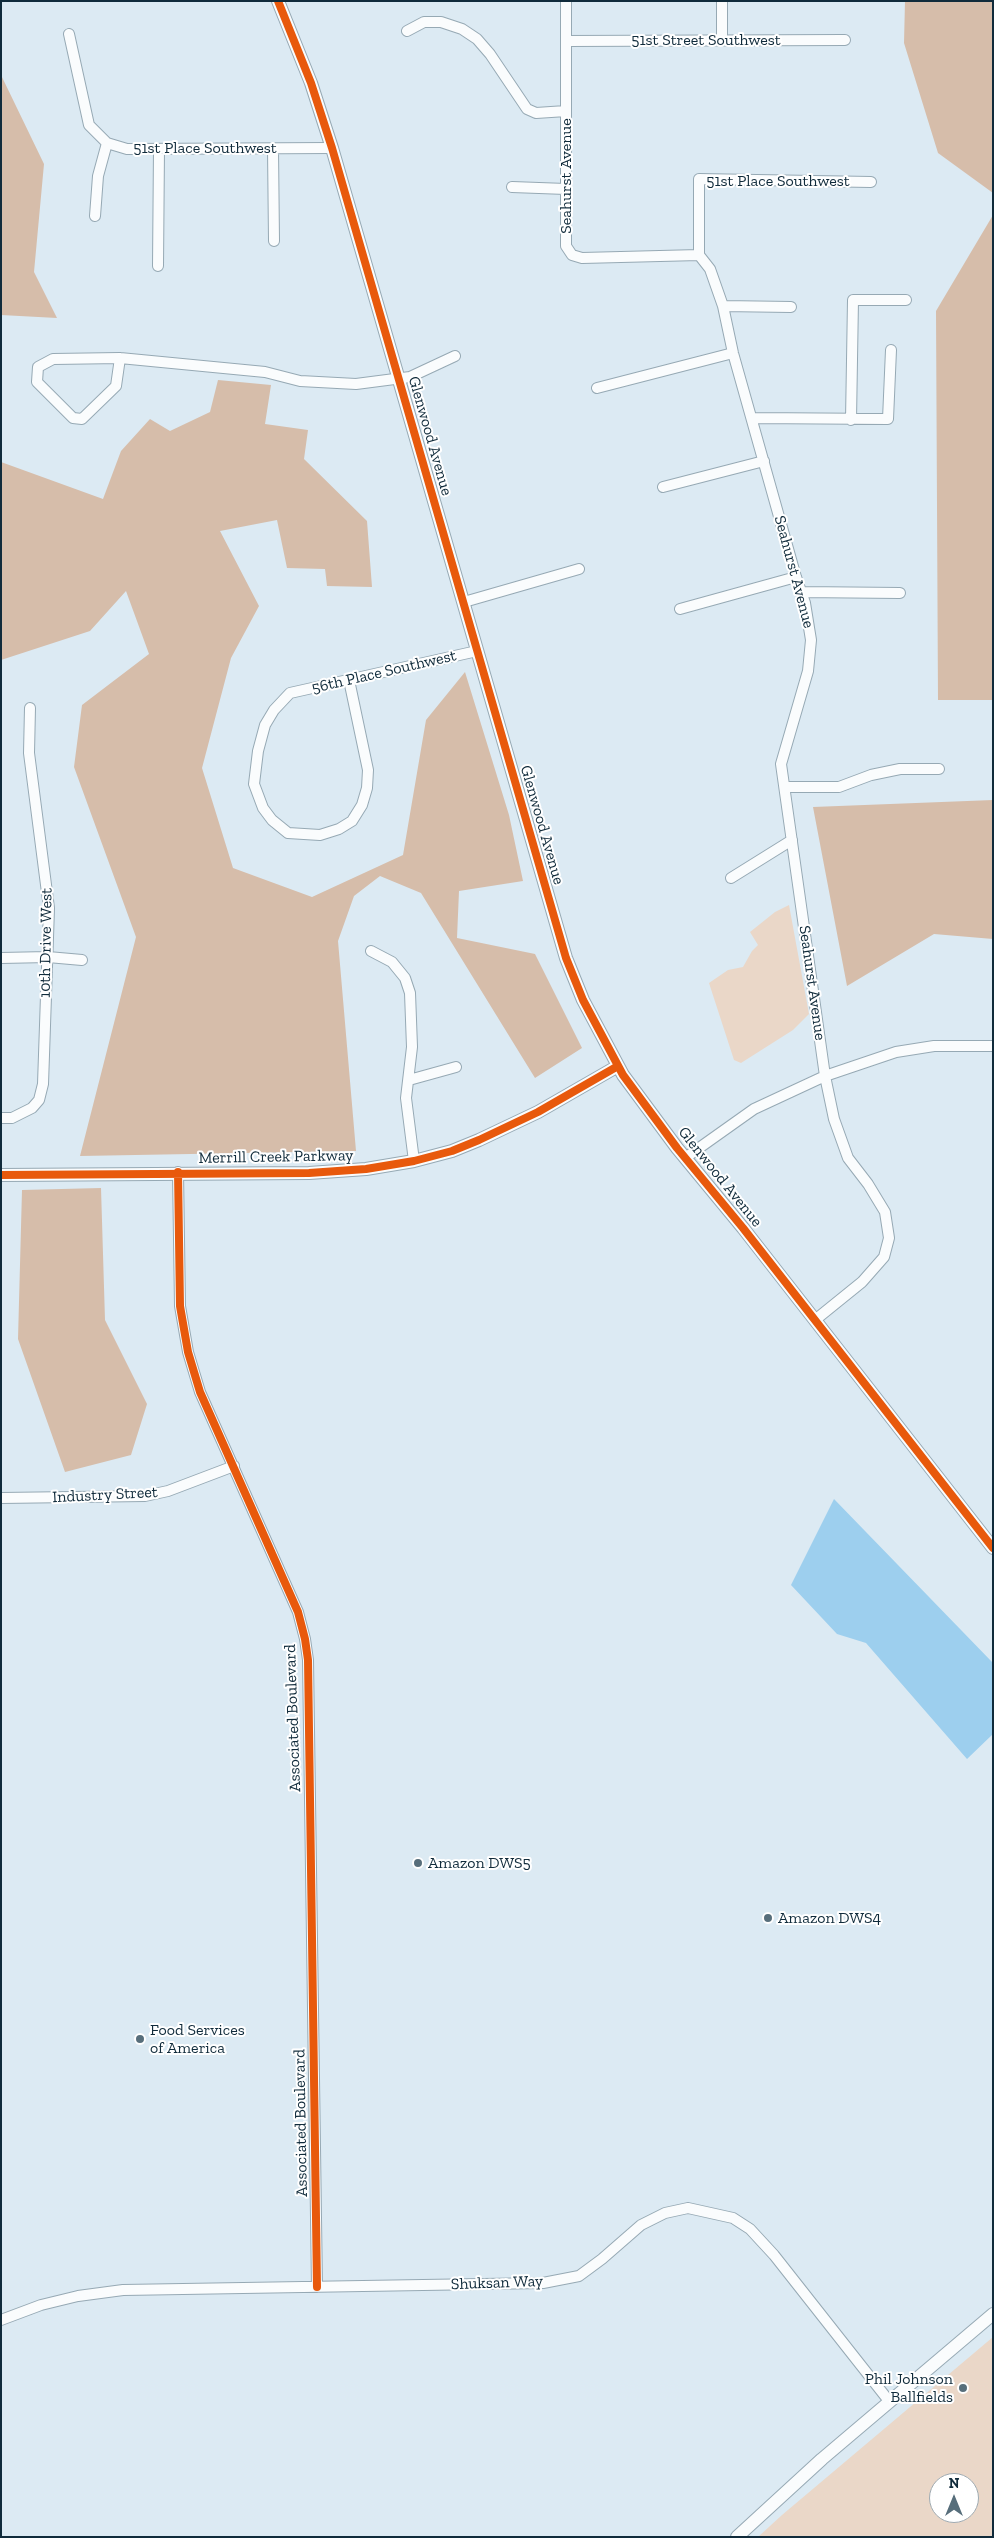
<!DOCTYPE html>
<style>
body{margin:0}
#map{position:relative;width:994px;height:2538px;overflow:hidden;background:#dceaf3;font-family:"Zilla Slab",serif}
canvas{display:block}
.frame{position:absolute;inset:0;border:2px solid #102b3b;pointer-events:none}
.north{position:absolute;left:929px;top:2473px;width:50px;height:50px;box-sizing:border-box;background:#fff;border:1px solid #9faab1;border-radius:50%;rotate:0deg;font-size:14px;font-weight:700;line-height:20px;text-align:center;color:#102b3b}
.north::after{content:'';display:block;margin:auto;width:18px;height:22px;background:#576e7b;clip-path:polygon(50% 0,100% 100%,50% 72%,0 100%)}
</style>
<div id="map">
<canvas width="994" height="2538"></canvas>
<div class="frame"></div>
<div class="north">N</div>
</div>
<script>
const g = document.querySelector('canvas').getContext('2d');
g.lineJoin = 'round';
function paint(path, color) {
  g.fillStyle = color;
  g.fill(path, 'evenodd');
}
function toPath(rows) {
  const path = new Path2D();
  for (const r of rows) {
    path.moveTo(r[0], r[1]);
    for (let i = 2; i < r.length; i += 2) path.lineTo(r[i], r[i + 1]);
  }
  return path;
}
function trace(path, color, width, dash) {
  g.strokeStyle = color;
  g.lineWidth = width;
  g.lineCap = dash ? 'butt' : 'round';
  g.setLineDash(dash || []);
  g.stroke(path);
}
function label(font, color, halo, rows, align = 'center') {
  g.font = font + ' "Zilla Slab",serif';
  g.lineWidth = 4;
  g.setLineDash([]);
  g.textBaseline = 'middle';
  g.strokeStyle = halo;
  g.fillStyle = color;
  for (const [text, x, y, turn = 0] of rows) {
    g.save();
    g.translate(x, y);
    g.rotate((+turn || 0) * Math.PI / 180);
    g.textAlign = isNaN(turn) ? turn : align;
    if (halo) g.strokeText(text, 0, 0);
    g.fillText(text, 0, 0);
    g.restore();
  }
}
paint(toPath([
 [789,905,809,1014,793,1030,741,1063,734,1060,709,983,728,970,743,967,752,951,758,945,750,932,775,912],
 [993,2337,993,2537,758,2537,782,2515],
 [939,2483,969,2483,969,2513,939,2513]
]), '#ead7c8');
paint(toPath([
 [905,1,993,1,993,193,938,153,904,43],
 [1,75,44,164,34,272,57,318,1,315],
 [993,215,993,700,938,700,936,311],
 [218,380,271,385,265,424,308,430,304,459,367,521,372,587,327,586,325,569,287,568,277,520,220,531,259,606,231,658,202,768,233,868,312,897,403,855,426,720,465,672,509,815,523,881,459,891,457,938,535,954,582,1048,535,1078,421,893,380,876,354,896,338,941,356,1151,80,1156,136,937,74,767,82,705,149,654,126,591,90,631,1,660,1,462,103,499,121,451,150,419,170,431,210,412],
 [993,800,993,939,934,934,847,986,813,807],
 [101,1188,105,1320,147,1404,131,1455,65,1472,18,1339,22,1190]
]), '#d6bdaa');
paint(toPath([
 [834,1499,993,1663,993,1734,967,1759,866,1643,837,1634,791,1585]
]), '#9dcfee');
const minor = toPath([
 [566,1,566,246,572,255,582,258,699,255],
 [722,1,722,40],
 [407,31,424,22,441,22,462,29,477,39,490,54,527,109,536,113,566,111],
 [69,34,89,125,107,143,127,149,332,148],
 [566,41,845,40],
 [273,149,274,241],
 [512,187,566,189],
 [95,216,98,176,107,143],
 [699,255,710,269,723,306,733,353,796,577,805,603,811,640,808,671,781,764,825,1076,834,1119,848,1158,868,1184,885,1212,889,1238,884,1257,862,1282,815,1320],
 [699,255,699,179,871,182],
 [158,266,159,149],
 [723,306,791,307],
 [120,358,116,386,82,419,73,418,37,382,38,367,53,359,120,358,265,372,300,381,356,384,410,377,455,356],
 [597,388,733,353],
 [753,418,888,419,891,350],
 [851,420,853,300,906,300],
 [663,487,764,461],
 [801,592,900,593],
 [464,602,579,569],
 [680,609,796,577],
 [349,680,368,770,367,788,362,805,352,821,339,829,320,835,288,833,272,820,263,808,254,784,258,751,265,725,274,710,290,693,477,651],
 [785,787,839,787,871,775,900,769,939,769],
 [731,878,792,840],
 [371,951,392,962,405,978,410,993,412,1047,406,1098,414,1161],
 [1,958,48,957,82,960],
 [409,1080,456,1067],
 [1,1118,12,1118,32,1108,39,1100,43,1084,49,908,29,753,30,708],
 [685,1158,754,1109,825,1076,896,1052,934,1046,993,1046],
 [178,1172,180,1306,188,1352,200,1392,298,1612,305,1639,308,1660,317,2287],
 [1,1498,145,1496,168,1491,234,1466],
 [1,2320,41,2305,78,2296,123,2290,543,2283,579,2276,602,2259,641,2225,665,2213,688,2208,733,2218,750,2229,774,2255,889,2401]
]);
const tertiary = toPath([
 [278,1,311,83,332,148,566,958,583,1000,623,1075,677,1148,743,1228,993,1548],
 [1,1175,309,1173,366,1169,414,1161,452,1151,479,1140,538,1112,618,1066],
 [737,2537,822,2459,993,2314]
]);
trace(minor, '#96a9b4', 12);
trace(tertiary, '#96a9b4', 14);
trace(minor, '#fafcfd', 10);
trace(tertiary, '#fafcfd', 12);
trace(toPath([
 [278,1,311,83,332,148,566,958,583,1000,623,1075,677,1148,743,1228,993,1548],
 [178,1172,180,1306,188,1352,200,1392,298,1612,305,1639,308,1660,317,2287],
 [1,1175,309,1173,366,1169,414,1161,452,1151,479,1140,538,1112,618,1066]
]), '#e8590c', 8);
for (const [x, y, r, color] of [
 [418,1863,5,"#576e7b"],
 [768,1918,5,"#576e7b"],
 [140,2039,5,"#576e7b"],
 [963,2388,5,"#576e7b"]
]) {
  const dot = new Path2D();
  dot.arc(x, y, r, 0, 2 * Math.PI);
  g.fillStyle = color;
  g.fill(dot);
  trace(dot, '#fff', 2);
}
label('16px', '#102b3b', '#fff', [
 ["51st Street Southwest",706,40],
 ["51st Place Southwest",205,148],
 ["Seahurst Avenue",566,176,-90],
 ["51st Place Southwest",778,181],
 ["Glenwood Avenue",430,436,74],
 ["Seahurst Avenue",794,572,75],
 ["56th Place Southwest",384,672,-13],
 ["Glenwood Avenue",542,825,74],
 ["10th Drive West",46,943,-89],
 ["Seahurst Avenue",812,983,82],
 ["Merrill Creek Parkway",276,1157,-1],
 ["Glenwood Avenue",720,1177,51],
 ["Industry Street",105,1495,-3],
 ["Associated Boulevard",293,1718,-92],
 ["Associated Boulevard",301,2123,-91],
 ["Shuksan Way",497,2283,-2]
]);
label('16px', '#102b3b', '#fff', [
 ["Amazon DWS5",428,1863],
 ["Amazon DWS4",778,1918],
 ["Food Services",150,2030],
 ["of America",150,2048],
 ["Phil Johnson",953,2379,"right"],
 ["Ballfields",953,2397,"right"]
], 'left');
</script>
